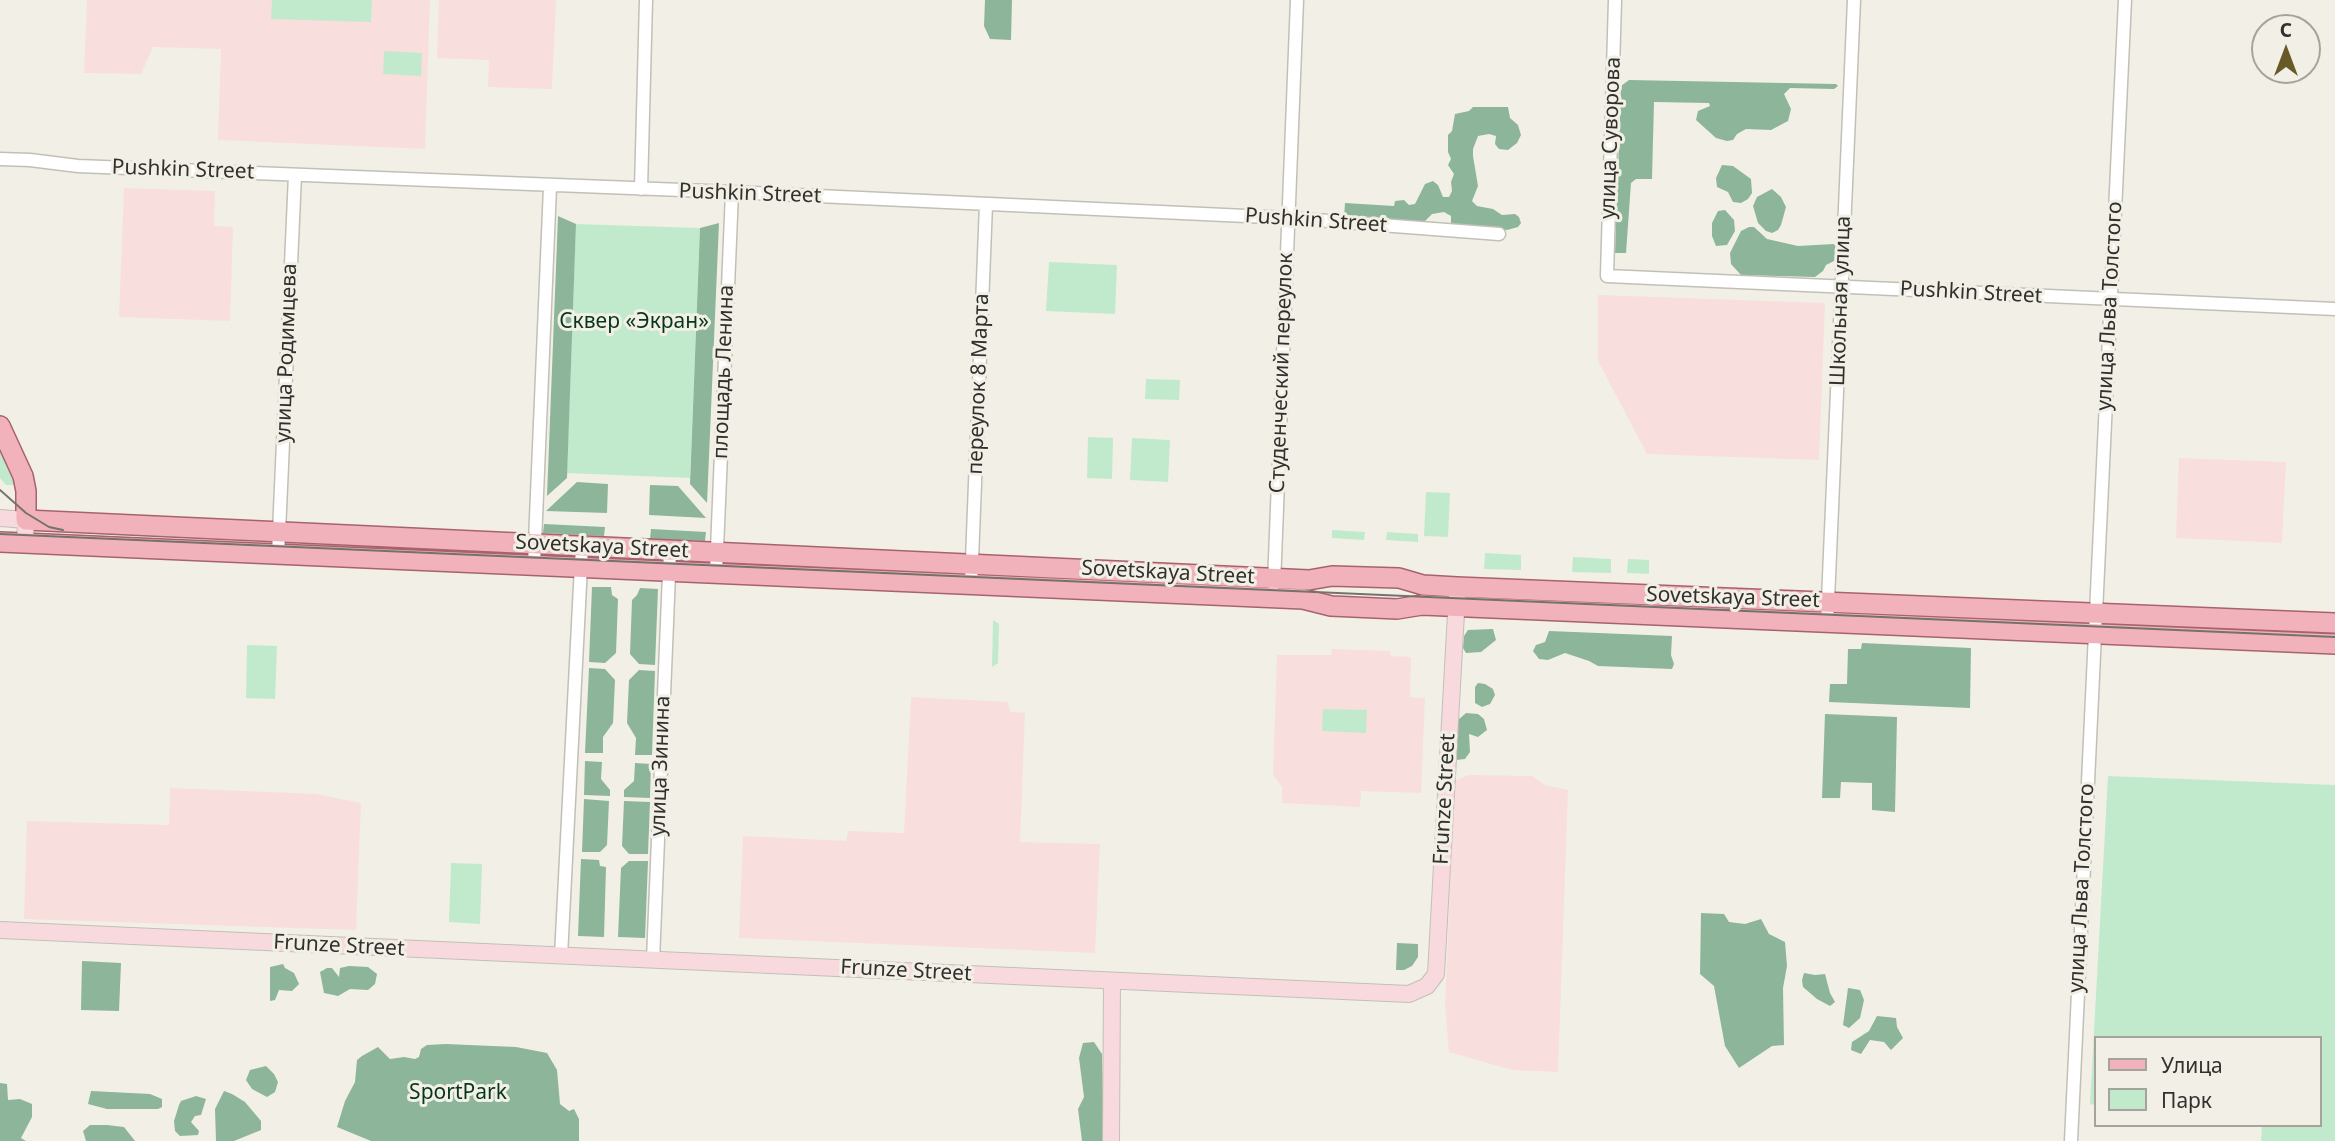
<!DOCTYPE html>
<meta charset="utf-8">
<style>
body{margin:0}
#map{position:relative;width:2335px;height:1141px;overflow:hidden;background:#f2f0e6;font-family:"Noto Sans",sans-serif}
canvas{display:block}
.legend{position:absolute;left:2094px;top:1036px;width:228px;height:91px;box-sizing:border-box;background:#f2f0e6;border:2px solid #a5a39c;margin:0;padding:9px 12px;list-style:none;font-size:21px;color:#31302d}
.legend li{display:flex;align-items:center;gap:14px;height:35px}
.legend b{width:35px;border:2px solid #a5a39c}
.north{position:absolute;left:2251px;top:14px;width:70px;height:70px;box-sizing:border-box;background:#f2f0e6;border:2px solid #a5a39c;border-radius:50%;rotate:0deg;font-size:19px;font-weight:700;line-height:28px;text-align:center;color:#31302d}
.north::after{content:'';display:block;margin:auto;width:24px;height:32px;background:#685a27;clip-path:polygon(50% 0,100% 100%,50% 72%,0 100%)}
</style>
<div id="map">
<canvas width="2335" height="1141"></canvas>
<ul class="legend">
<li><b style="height:9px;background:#f1b2bc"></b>Улица</li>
<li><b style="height:19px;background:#c1eacc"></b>Парк</li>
</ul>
<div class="north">С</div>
</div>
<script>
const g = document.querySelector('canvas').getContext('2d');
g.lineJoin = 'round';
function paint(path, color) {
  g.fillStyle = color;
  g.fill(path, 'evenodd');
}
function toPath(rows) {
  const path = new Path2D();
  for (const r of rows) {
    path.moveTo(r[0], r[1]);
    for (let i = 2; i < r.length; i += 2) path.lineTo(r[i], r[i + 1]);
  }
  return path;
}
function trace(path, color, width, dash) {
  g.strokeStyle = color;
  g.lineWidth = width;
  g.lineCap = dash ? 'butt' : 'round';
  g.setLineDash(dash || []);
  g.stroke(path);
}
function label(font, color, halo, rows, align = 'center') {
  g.font = font + ' "Noto Sans",sans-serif';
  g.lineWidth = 6;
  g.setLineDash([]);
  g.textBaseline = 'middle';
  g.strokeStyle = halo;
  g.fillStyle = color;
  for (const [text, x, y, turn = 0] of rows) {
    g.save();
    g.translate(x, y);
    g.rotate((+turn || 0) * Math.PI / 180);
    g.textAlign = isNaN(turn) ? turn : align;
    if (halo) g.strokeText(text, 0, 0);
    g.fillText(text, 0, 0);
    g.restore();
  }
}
paint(toPath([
 [87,0,430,0,425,149,218,140,221,49,153,47,141,74,84,73],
 [439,0,556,0,552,89,488,87,489,60,437,58],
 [124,188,215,191,214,226,233,227,230,321,119,317],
 [1598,295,1825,303,1819,460,1647,454,1598,361],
 [2179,458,2286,462,2282,543,2176,538],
 [1332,649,1390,651,1391,656,1411,657,1410,697,1425,698,1421,793,1361,791,1360,807,1282,803,1282,787,1273,775,1277,655,1331,655],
 [911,697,1008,702,1010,712,1025,713,1020,842,1100,844,1095,953,739,938,743,836,846,841,848,831,904,833],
 [1468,775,1532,776,1545,785,1568,790,1558,1072,1512,1070,1449,1052,1445,1006,1454,781],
 [170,788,316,794,361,803,356,930,24,919,27,821,169,825]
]), '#f9dede');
paint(toPath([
 [272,0,372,0,371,22,271,19],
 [384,51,422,53,421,76,383,74],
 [576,224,700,228,690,478,567,473],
 [1049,262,1117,265,1115,314,1046,311],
 [1146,379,1180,380,1179,400,1145,399],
 [1088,437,1113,438,1112,479,1087,478],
 [0,438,17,483,12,485,6,485,0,478],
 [1132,438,1170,440,1168,482,1130,480],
 [1426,492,1450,493,1448,537,1424,536],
 [1332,530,1365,532,1364,540,1332,538],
 [1387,532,1418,534,1418,542,1386,540],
 [1485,553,1521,555,1521,570,1484,569],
 [1573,557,1611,559,1611,573,1572,572],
 [1628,559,1649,560,1649,574,1627,573],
 [993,620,999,624,998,663,992,667],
 [247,645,277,646,275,699,246,698],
 [1323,709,1367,710,1366,733,1322,731],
 [2108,776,2335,785,2335,1141,2261,1141,2262,1125,2319,1125,2319,1038,2095,1038,2095,1105,2090,1104],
 [451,863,482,864,480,924,449,922]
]), '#c1eacc');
paint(toPath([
 [985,0,1012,0,1011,40,990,39,984,26],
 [1629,80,1836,84,1838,86,1834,89,1790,88,1784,94,1791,109,1788,121,1771,130,1746,129,1737,134,1733,140,1727,141,1716,138,1696,120,1698,111,1710,106,1709,103,1654,102,1652,179,1636,179,1631,183,1626,253,1615,253,1621,86],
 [1473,107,1508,107,1510,118,1518,125,1521,135,1517,143,1508,150,1499,149,1495,144,1496,136,1489,134,1478,136,1473,149,1473,156,1478,186,1472,201,1477,206,1493,209,1502,215,1515,214,1519,217,1521,223,1518,227,1507,230,1451,225,1451,216,1444,212,1432,214,1423,223,1344,218,1345,203,1394,206,1395,201,1404,200,1409,205,1415,204,1425,184,1433,181,1438,185,1443,197,1449,197,1452,191,1451,182,1454,174,1448,165,1451,159,1448,152,1448,135,1452,131,1455,114,1469,111],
 [1722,165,1733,166,1751,179,1752,193,1748,199,1741,203,1733,202,1728,192,1717,187,1716,178],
 [1772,189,1781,197,1786,207,1781,225,1778,230,1772,233,1766,231,1758,223,1753,206,1757,197],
 [1725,210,1734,220,1735,231,1727,245,1716,246,1712,236,1712,223,1718,211],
 [558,216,576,224,567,478,547,496],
 [719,223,707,503,690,484,700,228],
 [1749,227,1754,227,1767,239,1798,246,1834,244,1839,253,1834,261,1826,265,1823,271,1815,277,1741,275,1731,264,1730,253,1741,231],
 [577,482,608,484,607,513,546,511],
 [650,485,678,486,706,518,649,515],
 [544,524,605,527,604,536,543,533],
 [651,529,706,532,705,541,650,539],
 [592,587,611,587,612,595,618,599,616,653,605,663,589,662],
 [640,588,658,589,655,665,639,664,630,654,632,600,637,595],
 [1493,629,1496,640,1481,652,1466,653,1463,648,1464,636,1468,630],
 [1549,631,1672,636,1671,655,1674,664,1672,669,1598,666,1589,661,1565,653,1548,660,1539,659,1533,651,1536,645,1545,642],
 [1862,643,1971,648,1970,708,1829,702,1830,684,1847,684,1848,649,1861,649],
 [589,668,605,669,615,680,613,723,603,737,603,753,585,753],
 [639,670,655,671,652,755,635,755,636,738,627,723,629,680],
 [1478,683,1485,684,1493,689,1495,695,1490,704,1482,707,1475,703,1475,687],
 [1466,713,1478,714,1484,719,1487,730,1478,737,1469,734,1470,752,1465,759,1456,760,1458,720],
 [1825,714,1897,717,1895,812,1872,810,1872,783,1841,782,1840,798,1822,798],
 [585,761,602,762,601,779,610,790,610,796,584,795],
 [635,763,651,764,650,798,624,797,624,790,634,781],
 [584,799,609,801,607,845,600,852,582,852],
 [624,801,650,802,648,854,629,854,622,846],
 [581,859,599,860,600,866,606,867,604,937,578,936],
 [629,861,648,861,645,938,618,937,621,868],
 [1701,913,1724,914,1729,922,1745,924,1761,919,1769,934,1785,942,1787,966,1783,988,1784,1045,1772,1046,1739,1068,1725,1046,1714,986,1700,974],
 [1397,943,1418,944,1418,957,1412,966,1404,970,1396,970],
 [82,961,121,963,119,1011,81,1010],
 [283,964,285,968,294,973,299,984,292,991,279,990,275,1000,270,1001,270,967],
 [349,966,368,967,377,974,375,984,368,990,350,989,338,996,324,993,320,972,327,968,332,968,339,977,340,968],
 [1804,973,1815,975,1825,974,1830,993,1835,1002,1830,1006,1817,999,1803,987,1802,980],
 [1848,988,1860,990,1864,1000,1860,1018,1849,1028,1843,1025],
 [1877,1016,1896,1018,1897,1027,1903,1038,1891,1050,1884,1042,1870,1040,1861,1054,1851,1050,1852,1042,1869,1031],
 [1094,1042,1102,1054,1104,1141,1082,1141,1078,1109,1084,1097,1079,1058,1083,1043],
 [446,1044,516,1047,547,1053,557,1070,560,1104,569,1111,574,1109,579,1119,579,1141,371,1141,337,1127,345,1101,355,1082,357,1060,362,1056,378,1047,390,1059,404,1057,415,1059,419,1057,421,1049,427,1045],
 [266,1066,274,1074,278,1082,275,1092,267,1097,252,1089,246,1080,250,1070],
 [0,1083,7,1084,8,1100,20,1099,32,1104,32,1117,21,1138,26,1141,0,1141],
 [91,1091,150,1094,162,1099,162,1107,158,1109,107,1109,88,1104],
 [224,1091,232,1094,245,1102,261,1121,261,1130,234,1141,216,1141,215,1109],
 [196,1096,206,1099,201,1115,195,1116,191,1122,199,1131,198,1135,180,1136,175,1131,174,1121,179,1105,181,1101],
 [90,1125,107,1125,124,1127,135,1141,86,1141,83,1131]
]), '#8db599');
const street = toPath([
 [1615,0,1607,276,2335,309],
 [0,159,30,160,78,166,732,192,1289,218,1499,234],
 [641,189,646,0],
 [278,554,295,175],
 [534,565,550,187],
 [716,573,732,192],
 [1274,584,1297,0],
 [971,585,986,204],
 [1827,623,1854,0],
 [561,956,582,546],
 [653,960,670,550],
 [2071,1141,2125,0]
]);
const secondary = toPath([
 [0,518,26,520,25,543],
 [0,930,1409,994,1427,986,1436,974,1457,595],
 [1111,1141,1112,981]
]);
const primary = toPath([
 [0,426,23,476,26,491,26,520,1309,580,1332,576,1399,578,1423,585,1457,587,2335,623],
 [0,542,1303,599,1331,606,1397,609,1422,605,2335,644]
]);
trace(street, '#c2c0b6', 15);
trace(secondary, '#c2c0b6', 18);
trace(primary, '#a7636d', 22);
trace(street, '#fff', 12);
trace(secondary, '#f8d9de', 16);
trace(primary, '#f1b2bc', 19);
trace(toPath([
 [0,490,26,513,49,527,63,530],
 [0,534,2335,637]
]), '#74726d', 2);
label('21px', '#31302d', '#f2f0e6', [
 ["улица Суворова",1611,138,-88],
 ["Pushkin Street",183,170,2],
 ["Pushkin Street",750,194,2],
 ["Pushkin Street",1316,221,4],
 ["Pushkin Street",1971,293,3],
 ["Школьная улица",1841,301,-88],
 ["улица Льва Толстого",2110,306,-87],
 ["улица Родимцева",287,353,-88],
 ["площадь Ленина",724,372,-88],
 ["Студенческий переулок",1282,373,-88],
 ["переулок 8 Марта",979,384,-88],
 ["Sovetskaya Street",602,547,3],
 ["Sovetskaya Street",1168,573,3],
 ["Sovetskaya Street",1733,598,2],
 ["улица Зинина",661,766,-88],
 ["Frunze Street",1445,799,-87],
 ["улица Льва Толстого",2082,888,-87],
 ["Frunze Street",339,946,3],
 ["Frunze Street",906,971,3]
]);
label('21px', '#05371c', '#f2f0e6', [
 ["Сквер «Экран»",634,322],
 ["SportPark",458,1093]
]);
</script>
